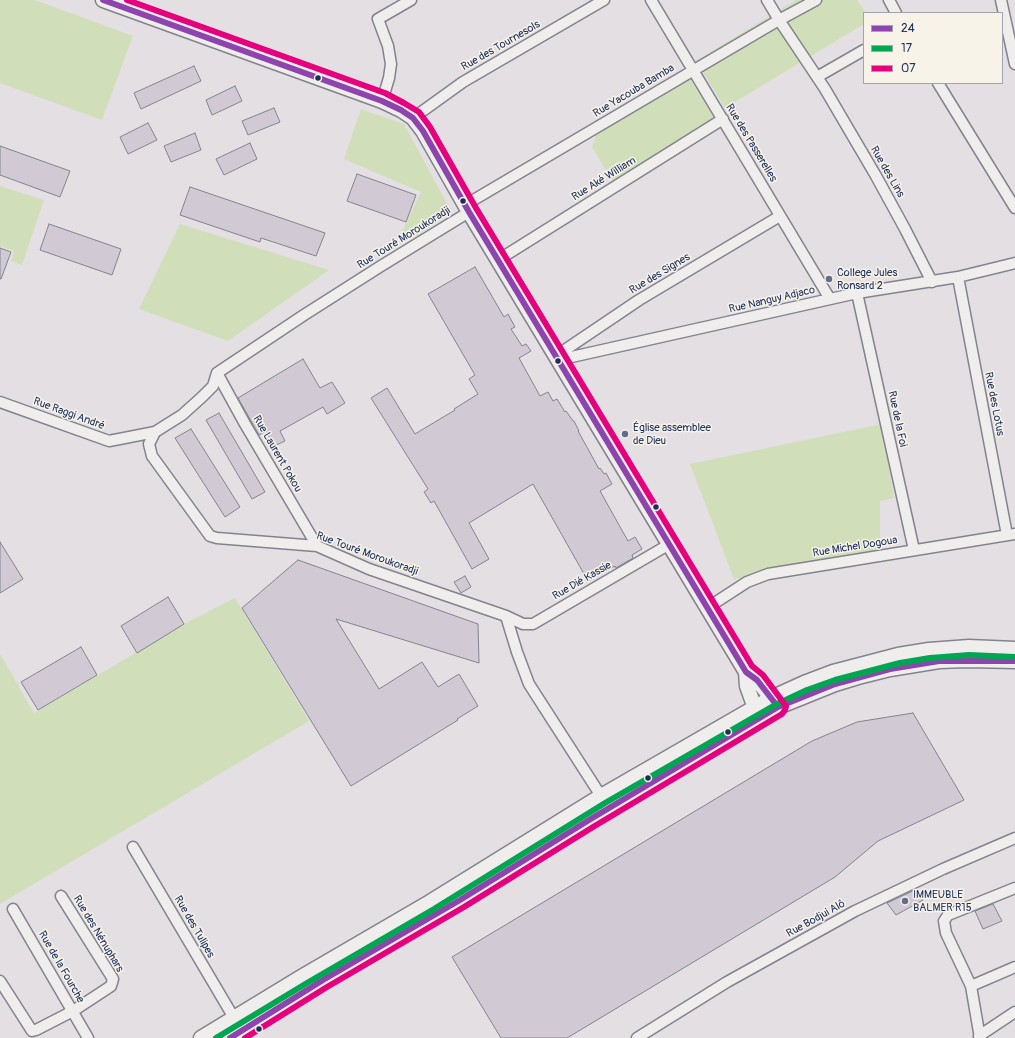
<!DOCTYPE html>
<meta charset="utf-8">
<style>
body{margin:0}
#map{position:relative;width:1015px;height:1038px;overflow:hidden;background:#e4dfe3;font-family:Pangolin,sans-serif}
canvas{display:block}
.legend{position:absolute;left:863px;top:12px;width:140px;height:72px;box-sizing:border-box;background:#f7f3e8;border:1px solid #9fa5b1;margin:0;padding:5px 7px;list-style:none;font-size:12px;color:#1b2f5e}
.legend li{display:flex;align-items:center;gap:8px;height:20px}
.legend b{width:20px;border:1px solid #9fa5b1}
</style>
<div id="map">
<canvas width="1015" height="1038"></canvas>
<ul class="legend">
<li><b style="height:5px;background:#8e44ad"></b>24</li>
<li><b style="height:5px;background:#00a651"></b>17</li>
<li><b style="height:5px;background:#e5007d"></b>07</li>
</ul>
</div>
<script>
const g = document.querySelector('canvas').getContext('2d');
g.lineJoin = 'round';
function paint(path, color) {
  g.fillStyle = color;
  g.fill(path, 'evenodd');
}
function toPath(rows) {
  const path = new Path2D();
  for (const r of rows) {
    path.moveTo(r[0], r[1]);
    for (let i = 2; i < r.length; i += 2) path.lineTo(r[i], r[i + 1]);
  }
  return path;
}
function trace(path, color, width, dash) {
  g.strokeStyle = color;
  g.lineWidth = width;
  g.lineCap = dash ? 'butt' : 'round';
  g.setLineDash(dash || []);
  g.stroke(path);
}
function label(font, color, halo, rows, align = 'center') {
  g.font = font + ' Pangolin,sans-serif';
  g.lineWidth = 3;
  g.setLineDash([]);
  g.textBaseline = 'middle';
  g.strokeStyle = halo;
  g.fillStyle = color;
  for (const [text, x, y, turn = 0] of rows) {
    g.save();
    g.translate(x, y);
    g.rotate((+turn || 0) * Math.PI / 180);
    g.textAlign = isNaN(turn) ? turn : align;
    if (halo) g.strokeText(text, 0, 0);
    g.fillText(text, 0, 0);
    g.restore();
  }
}
paint(toPath([
 [0,0,35,0,133,36,102,120,0,83],
 [796,0,857,0,866,13,864,13,864,24,725,108,696,61],
 [685,70,716,122,613,182,592,147,600,124],
 [361,109,404,124,452,213,415,237,402,232,421,192,344,159],
 [0,186,44,200,22,265,11,261,14,251,0,246],
 [180,224,329,270,228,341,139,309],
 [882,424,894,498,880,501,880,550,734,579,690,464],
 [235,598,309,721,0,904,0,654,34,713,184,624]
]), '#d0dfba');
const building = toPath([
 [194,66,201,81,141,109,134,93,194,66],
 [235,86,242,101,212,115,206,100,235,86],
 [274,108,280,122,248,135,242,121,274,108],
 [148,123,157,140,128,154,120,137,148,123],
 [195,133,201,150,171,162,164,146,195,133],
 [250,143,257,159,224,175,216,159,250,143],
 [0,146,70,171,60,197,0,175,0,146],
 [357,174,416,195,406,222,347,201,357,174],
 [190,187,325,233,316,256,261,238,260,242,180,215,190,187],
 [49,224,121,249,112,275,40,250,49,224],
 [0,248,11,252,1,279,0,279,0,248],
 [475,267,504,317,508,314,515,327,511,329,522,346,526,344,531,351,519,358,540,396,548,392,553,401,557,399,565,412,566,411,573,421,574,421,579,431,578,431,599,469,600,468,604,474,606,473,612,484,600,491,628,541,635,537,642,549,632,555,633,558,616,568,615,566,588,581,533,484,469,523,489,559,472,569,434,501,431,503,424,492,428,489,371,398,387,388,415,434,455,410,454,409,478,394,469,379,475,375,428,294,475,267],
 [303,359,320,388,332,382,345,403,327,414,323,407,280,431,285,441,274,446,266,431,259,435,238,398,303,359],
 [219,413,265,492,252,499,206,420,219,413],
 [191,429,240,507,225,517,175,438,191,429],
 [0,542,23,579,0,593,0,542],
 [298,560,478,624,479,663,336,619,379,689,422,662,438,687,459,674,478,706,457,719,458,720,351,786,242,608,298,560],
 [465,576,471,587,461,593,454,582,465,576],
 [168,597,184,624,137,653,121,626,168,597],
 [81,647,97,675,38,710,21,682,81,647],
 [913,713,964,800,878,841,835,877,567,1038,501,1038,452,957,812,741,857,722,913,713],
 [917,889,923,900,896,915,887,903,917,889],
 [993,904,1002,921,983,929,975,911,993,904]
]);
paint(building, '#d1cad5');
trace(building, '#82838e', 1);
const street = toPath([
 [651,0,830,299],
 [767,0,779,20,825,89,876,176,905,229,932,282],
 [889,0,896,13],
 [1001,0,1015,64],
 [817,77,864,50],
 [938,83,1015,208],
 [382,101,389,78,391,64,388,46,378,19,411,0],
 [413,118,463,82,604,0],
 [465,205,694,70,779,20,816,0],
 [469,212,381,266,304,315,217,373,213,386,202,397,182,415,155,432,149,444,152,456,210,536,217,538,317,546,369,569,506,616,517,652,529,684,601,796],
 [498,260,723,119],
 [958,277,1007,535],
 [857,293,914,550],
 [556,356,639,300,780,216],
 [558,360,857,293,958,277,1015,263],
 [217,373,245,424,317,546],
 [0,402,109,441,155,432],
 [707,608,747,582,768,574,1015,534],
 [506,616,523,624,533,624,668,545],
 [133,847,234,1018],
 [13,909,88,1038],
 [0,981,32,1031,36,1030,73,1011,111,986,113,979,61,896],
 [971,986,1015,967],
 [979,1036,1015,1012],
 [637,1038,727,982,855,911,943,869,1015,838],
 [980,1038,971,986,946,933,944,921,948,915,1015,888]
]);
const secondary = toPath([
 [103,0,382,101,401,110,413,118,423,131,469,212,746,672,757,680,778,707],
 [746,672,747,686,757,714],
 [201,1038,303,976,430,902,601,796,771,698,804,683,833,672,898,655,929,650,969,647,1015,649],
 [230,1038,323,980,460,900,589,820,778,707,835,684,858,677,890,669,939,661,968,660,1015,661]
]);
trace(street, '#82838e', 13);
trace(secondary, '#82838e', 17);
trace(street, '#f0eeec', 10);
trace(secondary, '#f0eeec', 14);
trace(toPath([
 [103,0,382,101,401,110,413,118,423,131,469,212,746,672,757,680,778,707],
 [230,1038,323,980,460,900,589,820,778,707,835,684,890,669,939,661,1015,661]
]), '#8e44ad', 6);
trace(toPath([
 [216,1038,307,983,434,909,605,803,775,705,807,690,835,680,900,663,930,658,969,655,1015,657]
]), '#00a651', 6);
trace(toPath([
 [127,0,385,93,404,103,419,112,430,127,476,208,752,666,763,675,786,706,785,710,782,714,593,827,464,907,327,987,245,1038]
]), '#e5007d', 6);
for (const [x, y, r, color] of [
 [318,78,3.5,"#1b2f5e"],
 [463,201,3.5,"#1b2f5e"],
 [829,279,4,"#616d8d"],
 [558,361,3.5,"#1b2f5e"],
 [625,434,4,"#616d8d"],
 [656,507,3.5,"#1b2f5e"],
 [728,732,3.5,"#1b2f5e"],
 [648,778,3.5,"#1b2f5e"],
 [905,901,4,"#616d8d"],
 [259,1029,3.5,"#1b2f5e"]
]) {
  const dot = new Path2D();
  dot.arc(x, y, r, 0, 2 * Math.PI);
  g.fillStyle = color;
  g.fill(dot);
  trace(dot, '#f7f3e8', 1.5);
}
label('11px', '#1b2f5e', '#f7f3e8', [
 ["Rue des Tournesols",501,46,-30],
 ["Rue Yacouba Bamba",634,91,-31],
 ["Rue des Passerelles",751,143,59],
 ["Rue des Lins",887,172,60],
 ["Rue Aké William",604,179,-32],
 ["Rue Touré Moroukoradji",404,238,-32],
 ["Rue des Signes",660,274,-31],
 ["Rue Nanguy Adjaco",772,300,-13],
 ["Rue des Lotus",994,404,79],
 ["Rue Raggi André",69,414,20],
 ["Rue de la Foi",897,419,78],
 ["Rue Laurent Pokou",277,454,60],
 ["Rue Michel Dogoua",855,547,-9],
 ["Rue Touré Moroukoradji",367,554,20],
 ["Rue Dié Kassie",582,581,-30],
 ["Rue Bodjui Alô",816,919,-29],
 ["Rue des Tulipes",194,927,60],
 ["Rue des Nénuphars",98,934,59],
 ["Rue de la Fourche",61,967,60]
]);
label('11px', '#1b2f5e', '#f7f3e8', [
 ["College Jules",837,273],
 ["Ronsard 2",837,286],
 ["Église assemblee",633,428],
 ["de Dieu",633,441],
 ["IMMEUBLE",913,895],
 ["BALMER R15",913,908]
], 'left');
</script>
